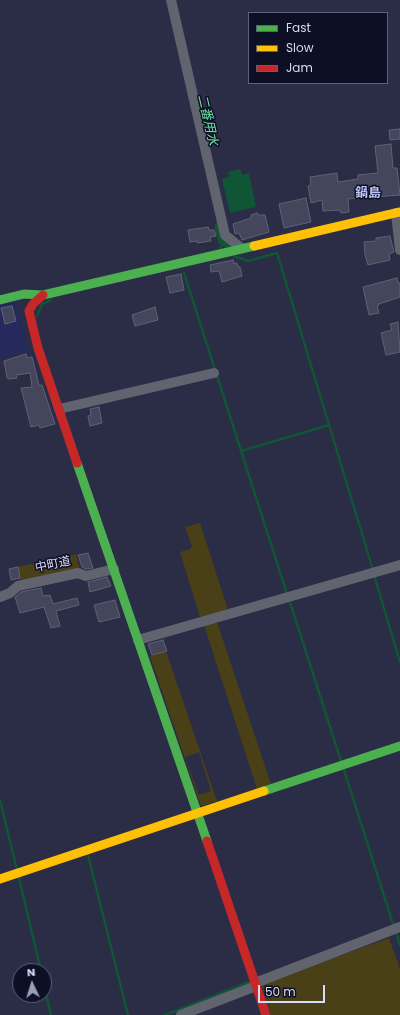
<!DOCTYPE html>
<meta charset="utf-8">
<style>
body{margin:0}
#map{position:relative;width:400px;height:1015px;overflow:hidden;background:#2b2c46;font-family:Poppins,sans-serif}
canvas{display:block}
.legend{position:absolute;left:248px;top:12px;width:140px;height:72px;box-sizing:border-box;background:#0d0f24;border:1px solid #5d617a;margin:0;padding:5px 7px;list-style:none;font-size:12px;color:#d5dbfa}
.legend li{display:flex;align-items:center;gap:8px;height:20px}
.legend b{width:20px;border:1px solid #5d617a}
.north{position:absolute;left:12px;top:963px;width:40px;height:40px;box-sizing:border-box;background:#0d0f24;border:1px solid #5d617a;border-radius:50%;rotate:356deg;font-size:11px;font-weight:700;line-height:16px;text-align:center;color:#d5dbfa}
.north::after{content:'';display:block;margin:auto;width:14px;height:18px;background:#9a9ebb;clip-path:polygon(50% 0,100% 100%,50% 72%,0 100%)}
.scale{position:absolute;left:258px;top:985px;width:67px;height:18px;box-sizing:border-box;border:2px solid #d5dbfa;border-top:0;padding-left:5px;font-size:12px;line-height:14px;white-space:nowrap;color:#d5dbfa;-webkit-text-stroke:3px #0d0f24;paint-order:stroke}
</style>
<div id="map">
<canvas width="400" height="1015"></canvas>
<ul class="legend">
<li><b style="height:5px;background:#4caf50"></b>Fast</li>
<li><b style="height:5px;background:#ffc107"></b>Slow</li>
<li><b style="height:5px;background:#c62828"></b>Jam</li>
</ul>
<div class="north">N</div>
<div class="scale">50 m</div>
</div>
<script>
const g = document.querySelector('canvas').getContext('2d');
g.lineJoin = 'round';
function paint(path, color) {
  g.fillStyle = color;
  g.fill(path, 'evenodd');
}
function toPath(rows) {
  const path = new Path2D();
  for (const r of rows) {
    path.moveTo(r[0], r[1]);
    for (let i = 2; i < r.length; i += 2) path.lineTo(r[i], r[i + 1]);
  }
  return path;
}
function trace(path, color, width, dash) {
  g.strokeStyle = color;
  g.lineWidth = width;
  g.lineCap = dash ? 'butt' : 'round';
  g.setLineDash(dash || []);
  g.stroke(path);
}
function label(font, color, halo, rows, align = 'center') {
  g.font = font + ' Poppins,"Noto Sans JP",sans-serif';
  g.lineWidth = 3;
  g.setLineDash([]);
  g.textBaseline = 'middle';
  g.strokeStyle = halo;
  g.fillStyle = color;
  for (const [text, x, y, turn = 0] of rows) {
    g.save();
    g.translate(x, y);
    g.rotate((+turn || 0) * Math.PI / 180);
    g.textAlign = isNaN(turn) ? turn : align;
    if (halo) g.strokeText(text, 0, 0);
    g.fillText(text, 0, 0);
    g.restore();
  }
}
paint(toPath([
 [16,299,28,351,0,358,0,303]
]), '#26295c');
paint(toPath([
 [200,523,228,610,200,617,180,552,190,549,192,546,185,527],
 [76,554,80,570,21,582,18,567],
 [217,622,271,784,257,789,204,625],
 [166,651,217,801,201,806,150,656],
 [199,752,211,791,199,795,185,757],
 [389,938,400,969,400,1015,271,1015,261,984]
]), '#494017');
paint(toPath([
 [240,169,242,175,249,173,256,207,230,213,222,179,229,177,228,172]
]), '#115537');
trace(toPath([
 [220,248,223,241],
 [234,256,248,261,277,253,373,570],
 [184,273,287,594],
 [37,316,42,304,51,300],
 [241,451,329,425],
 [374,575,400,662],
 [289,599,341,761],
 [344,770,394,927],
 [0,800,17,870],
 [88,855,128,1015],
 [19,878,41,971],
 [396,932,400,945],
 [44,985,51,1015],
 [165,1015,249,982]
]), '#115537', 2.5);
trace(toPath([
 [219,227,222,240,226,243]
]), '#115537', 9);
const building = toPath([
 [400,129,400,139,390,140,389,130,400,129],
 [391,144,393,168,397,168,400,195,348,199,349,212,341,213,340,210,323,211,322,200,311,203,308,186,311,185,310,177,337,173,338,182,358,179,358,175,378,173,375,146,391,144],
 [306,198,311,222,284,228,279,204,306,198],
 [257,213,258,215,265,215,269,232,242,240,239,233,235,234,233,224,251,218,251,215,257,213],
 [208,227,209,230,214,230,216,236,210,237,211,241,197,243,197,241,190,242,188,230,208,227],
 [390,236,394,252,389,254,390,260,368,265,365,255,364,242,376,241,376,238,390,236],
 [233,260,234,264,237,263,238,267,240,267,242,276,222,282,219,271,211,272,210,265,233,260],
 [181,274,184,290,170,293,166,277,181,274],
 [397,278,398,283,400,283,400,297,379,304,379,305,377,306,379,313,369,315,363,287,397,278],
 [12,306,16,321,5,324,1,308,12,306],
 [155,307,158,320,135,326,132,315,155,307],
 [398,322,400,352,386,355,381,333,392,330,390,324,398,322],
 [26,354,27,358,32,357,39,385,42,385,55,424,40,428,39,425,31,427,21,388,32,387,30,373,16,375,17,378,8,379,7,377,4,361,26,354],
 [99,407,102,423,90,426,88,416,91,415,90,409,99,407],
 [88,553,93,568,86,569,82,567,78,555,88,553],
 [18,567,20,578,11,580,9,569,18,567],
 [107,577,111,586,90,592,88,582,107,577],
 [41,588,43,596,50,595,53,604,77,598,79,605,56,611,60,626,51,628,44,607,20,613,15,597,21,592,41,588],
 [115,600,120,617,99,622,94,605,115,600],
 [163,640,167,651,152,655,148,644,163,640]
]);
paint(building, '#44465b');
trace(building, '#5f6178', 1);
trace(toPath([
 [171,0,225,235,241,248],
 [396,213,400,250],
 [59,409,214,373],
 [0,597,10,593,18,586,78,573,86,576,114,569],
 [138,640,400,565],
 [255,983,400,927],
 [181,1015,256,986]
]), '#61636f', 10);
trace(toPath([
 [0,300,24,294,43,295,254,246],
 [77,463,207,841],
 [264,791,400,746]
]), '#4caf50', 9);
trace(toPath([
 [254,246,400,212],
 [0,879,264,791]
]), '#ffc107', 9);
trace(toPath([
 [43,295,33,304,29,311,38,348,77,463],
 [207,841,266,1015]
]), '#c62828', 9);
label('12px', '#d5dbfa', '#0d0f24', [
 ["中町道",53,565,-12]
]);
label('italic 13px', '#6de5a2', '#0d0f24', [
 ["二番用水",207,120,77]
]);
label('bold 13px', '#bfc8f9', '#0d0f24', [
 ["鍋島",368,194]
]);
</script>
